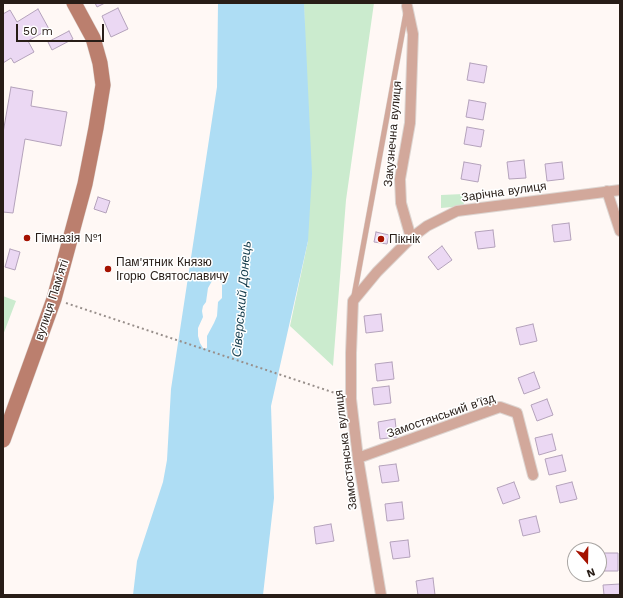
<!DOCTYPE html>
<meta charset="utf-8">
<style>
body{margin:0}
#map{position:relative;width:623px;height:598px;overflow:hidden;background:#fff8f5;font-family:"Work Sans",sans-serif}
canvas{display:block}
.frame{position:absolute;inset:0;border:4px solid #281d17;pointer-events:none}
.north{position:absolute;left:567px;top:542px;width:40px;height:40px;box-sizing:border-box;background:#fff;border:1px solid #a9a5a2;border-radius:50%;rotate:160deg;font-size:11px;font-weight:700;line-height:16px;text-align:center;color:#281d17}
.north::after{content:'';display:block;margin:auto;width:14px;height:18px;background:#a51200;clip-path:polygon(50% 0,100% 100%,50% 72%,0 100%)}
.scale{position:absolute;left:16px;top:24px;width:88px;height:18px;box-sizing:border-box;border:2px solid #281d17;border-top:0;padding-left:5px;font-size:12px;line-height:14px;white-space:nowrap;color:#281d17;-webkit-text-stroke:3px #fff;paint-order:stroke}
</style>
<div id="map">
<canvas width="623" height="598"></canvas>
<div class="frame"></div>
<div class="north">N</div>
<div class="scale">50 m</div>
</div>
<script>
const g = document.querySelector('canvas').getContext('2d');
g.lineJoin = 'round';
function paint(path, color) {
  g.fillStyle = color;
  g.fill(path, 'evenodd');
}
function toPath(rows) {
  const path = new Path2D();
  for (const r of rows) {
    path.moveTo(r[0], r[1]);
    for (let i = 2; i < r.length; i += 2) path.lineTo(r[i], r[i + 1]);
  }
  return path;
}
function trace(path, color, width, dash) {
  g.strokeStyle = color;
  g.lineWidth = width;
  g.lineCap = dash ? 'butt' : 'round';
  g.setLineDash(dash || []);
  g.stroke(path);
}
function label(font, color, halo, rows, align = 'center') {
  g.font = font + ' "Work Sans",sans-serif';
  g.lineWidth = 3;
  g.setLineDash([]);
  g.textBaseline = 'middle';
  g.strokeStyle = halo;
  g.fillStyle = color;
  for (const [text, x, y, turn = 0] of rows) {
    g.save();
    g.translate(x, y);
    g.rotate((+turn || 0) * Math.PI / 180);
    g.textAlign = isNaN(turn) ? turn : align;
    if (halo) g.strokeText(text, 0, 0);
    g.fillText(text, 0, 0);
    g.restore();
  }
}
paint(toPath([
 [304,3,374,3,346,200,333,366,290,326,308,241],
 [463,194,464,206,441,208,441,195],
 [3,296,16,301,3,335]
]), '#cbebce');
paint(toPath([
 [218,3,304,3,312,174,308,241,271,406,274,498,263,595,133,595,137,561,163,482,167,460,171,389,217,87],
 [218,276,222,285,222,298,218,302,217,316,214,323,207,336,207,348,205,349,203,348,200,343,198,336,198,328,203,317,202,311,203,306,206,302,208,288,212,281]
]), '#aeddf4');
const building = toPath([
 [95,3,105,3,97,7,95,3],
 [118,8,128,29,111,37,102,16,118,8],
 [38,9,49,29,28,41,34,52,14,63,11,58,3,63,3,14,10,10,17,22,38,9],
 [69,31,73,39,52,50,48,42,69,31],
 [470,63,487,66,484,83,467,80,470,63],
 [11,87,33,91,31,106,67,112,61,146,25,139,13,213,3,212,3,133,11,87],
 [469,100,486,103,483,120,466,117,469,100],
 [467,127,484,130,481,147,464,144,467,127],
 [524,160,526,178,509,179,507,162,524,160],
 [464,162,481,165,478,182,461,179,464,162],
 [562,162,564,179,547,181,545,164,562,162],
 [98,197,110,201,106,213,94,209,98,197],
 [569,223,571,240,554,242,552,225,569,223],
 [493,230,495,247,478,249,475,232,493,230],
 [376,232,389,235,387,244,374,242,376,232],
 [442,246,452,260,438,270,428,257,442,246],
 [10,249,20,252,15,270,5,267,10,249],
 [381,314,383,331,366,333,364,316,381,314],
 [533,324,537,341,520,345,516,328,533,324],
 [392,362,394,379,377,381,375,364,392,362],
 [534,372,540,388,524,394,518,378,534,372],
 [389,386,391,403,374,405,372,388,389,386],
 [547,399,553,415,537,421,531,405,547,399],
 [395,419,397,437,380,439,378,422,395,419],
 [552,434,556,450,539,455,535,438,552,434],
 [562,455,566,471,549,475,545,459,562,455],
 [396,464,399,481,382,483,379,466,396,464],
 [514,482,520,498,503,504,497,488,514,482],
 [572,482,577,499,560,503,556,486,572,482],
 [402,502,404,519,387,521,385,504,402,502],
 [536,516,540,532,523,536,519,520,536,516],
 [331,524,334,541,316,544,314,527,331,524],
 [408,540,410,557,393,559,390,542,408,540],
 [600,553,618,553,618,571,600,571,600,553],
 [433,578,435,595,418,595,416,581,433,578],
 [620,584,620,595,604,595,603,585,620,584]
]);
paint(building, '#ebd8f3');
trace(building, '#b4a2bb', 1);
const lane = toPath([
 [354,296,406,13]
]);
const street = toPath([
 [407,6,413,34,410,123,400,179,401,203,411,238],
 [607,191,620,231],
 [358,458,500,407,517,413,533,475],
 [381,595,358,458,351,399,351,353,353,301,377,272,411,238,427,226,457,211,620,190]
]);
const secondary = toPath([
 [3,440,54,299,85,184,96,128,103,85,100,63,93,38,74,3]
]);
trace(lane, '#ddd5d1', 6);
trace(street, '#ddd5d1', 12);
trace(secondary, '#ddd5d1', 16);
trace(toPath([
 [66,303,341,395]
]), '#988f8b', 2, [2, 3]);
trace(lane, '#d2a89b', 5);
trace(street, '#d2a89b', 10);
trace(secondary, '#bb7f6e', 15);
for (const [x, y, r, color] of [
 [27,238,4,"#a51200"],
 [381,239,4,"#a51200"],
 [108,269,4,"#a51200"]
]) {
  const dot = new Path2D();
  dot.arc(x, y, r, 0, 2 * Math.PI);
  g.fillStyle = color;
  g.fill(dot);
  trace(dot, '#fff', 1.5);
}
label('12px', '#281d17', '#fff', [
 ["Закузнечна вулиця",393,134,-85],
 ["Зарічна вулиця",504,192,-8],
 ["вулиця Пам'яті",52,300,-72],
 ["Замостянський в'їзд",441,416,-19],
 ["Замостянська вулиця",346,450,-97]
]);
label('12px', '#281d17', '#fff', [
 ["Гімназія №1",35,238],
 ["Пікнік",389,239],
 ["Пам'ятник Князю",116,262],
 ["Ігорю Святославичу",116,276]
], 'left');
label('italic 13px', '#153d4d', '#fff', [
 ["Сіверський Донець",242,299,-85]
]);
</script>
